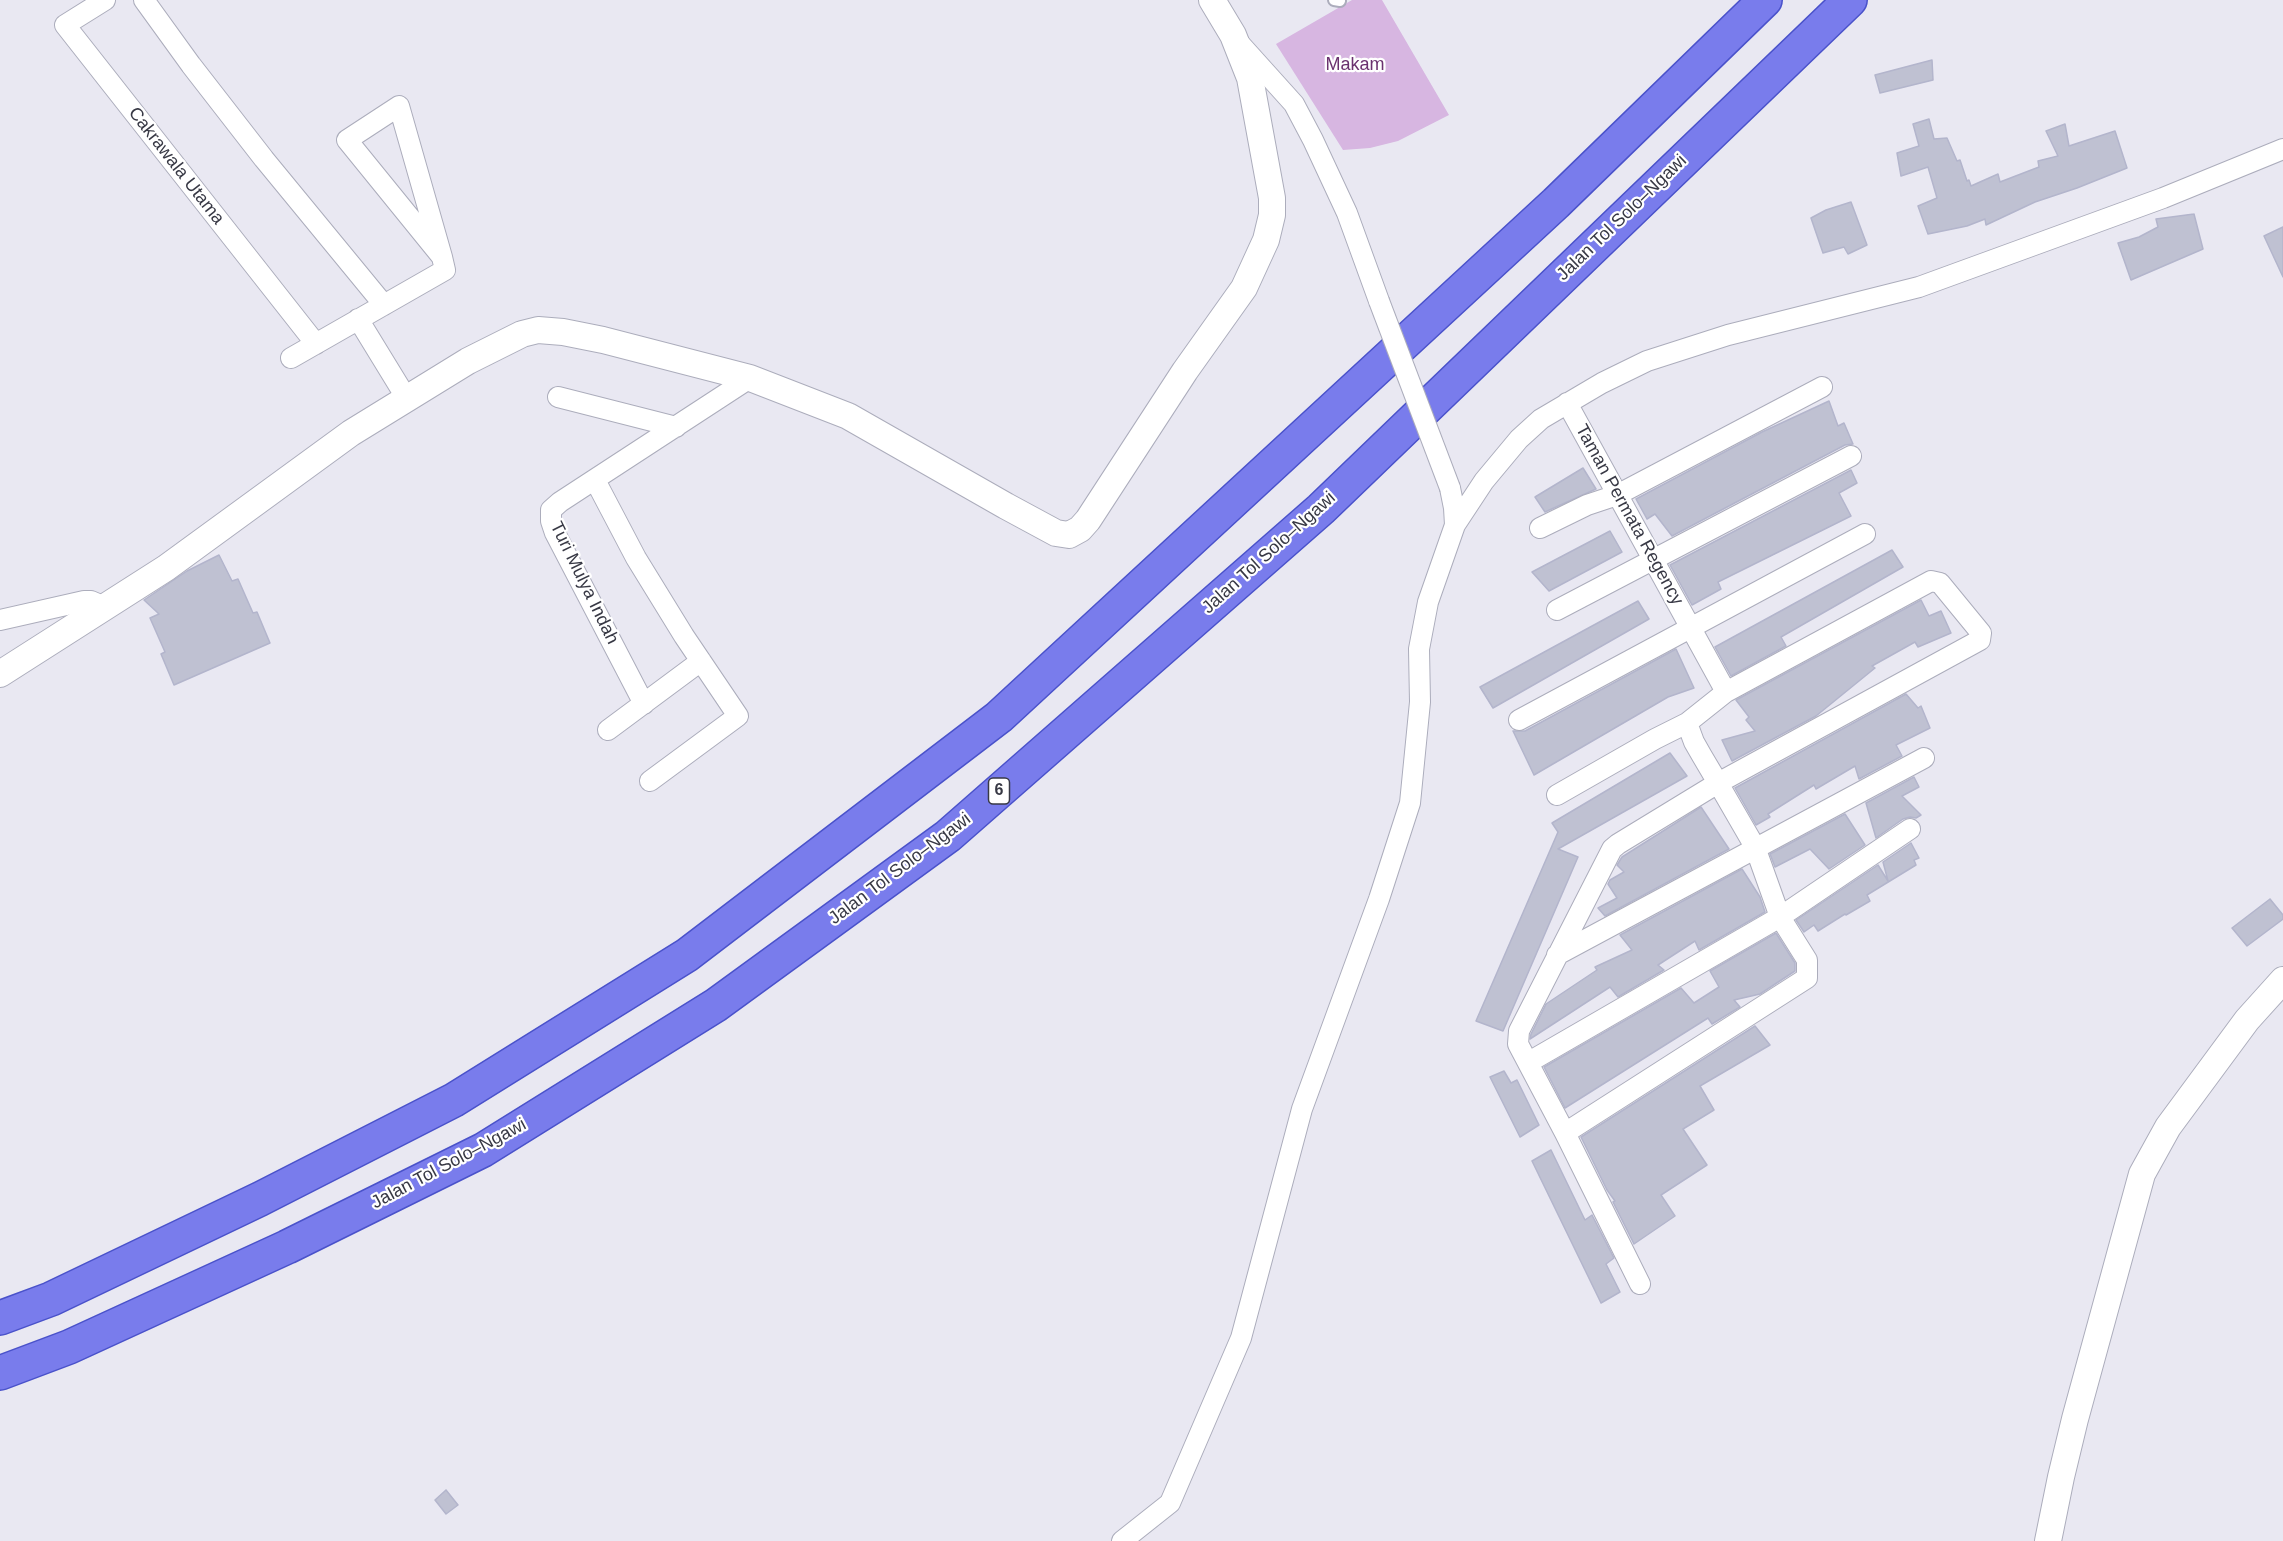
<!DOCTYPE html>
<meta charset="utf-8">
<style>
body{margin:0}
canvas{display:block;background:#e9e8f2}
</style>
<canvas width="2283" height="1541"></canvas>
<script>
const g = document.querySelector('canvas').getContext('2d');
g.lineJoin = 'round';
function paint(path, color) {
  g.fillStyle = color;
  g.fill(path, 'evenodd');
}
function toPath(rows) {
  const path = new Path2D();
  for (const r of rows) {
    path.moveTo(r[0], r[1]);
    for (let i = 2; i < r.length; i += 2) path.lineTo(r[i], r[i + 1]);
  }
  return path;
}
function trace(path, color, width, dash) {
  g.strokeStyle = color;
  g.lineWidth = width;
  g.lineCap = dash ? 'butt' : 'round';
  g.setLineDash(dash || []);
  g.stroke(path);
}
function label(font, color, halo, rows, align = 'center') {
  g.font = font + ' Helvetica,sans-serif';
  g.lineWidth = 4.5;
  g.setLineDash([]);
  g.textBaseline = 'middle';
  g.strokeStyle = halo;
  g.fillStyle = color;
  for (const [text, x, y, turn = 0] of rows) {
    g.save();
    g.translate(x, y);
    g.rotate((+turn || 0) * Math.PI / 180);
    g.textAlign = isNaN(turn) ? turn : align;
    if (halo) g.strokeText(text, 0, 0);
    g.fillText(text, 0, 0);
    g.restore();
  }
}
paint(toPath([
 [1352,0,1382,0,1449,115,1398,141,1370,148,1343,150,1276,44]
]), '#d7b6e1');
const building = toPath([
 [1932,60,1933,80,1880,93,1875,75,1932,60],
 [1929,119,1934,139,1947,138,1957,161,1960,160,1967,181,1969,180,1971,186,1998,174,2000,182,2039,167,2038,161,2058,156,2046,131,2065,124,2069,146,2115,131,2127,168,2077,188,2035,202,1986,225,1985,219,1967,226,1928,234,1918,206,1937,198,1928,167,1901,176,1897,153,1919,146,1913,124,1929,119],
 [1851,202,1867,245,1848,254,1844,247,1823,253,1811,218,1826,210,1851,202],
 [2194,214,2203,249,2131,280,2118,243,2139,237,2158,227,2156,219,2194,214],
 [2283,227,2283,277,2264,236,2283,227],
 [1829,401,1838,426,1844,423,1853,444,1845,445,1672,536,1655,514,1647,519,1636,499,1762,432,1829,401],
 [1583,468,1596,489,1545,512,1535,497,1583,468],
 [1851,470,1857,483,1839,493,1851,516,1718,582,1721,589,1692,605,1670,565,1851,470],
 [1610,531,1622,552,1549,591,1532,572,1610,531],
 [1892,550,1903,567,1781,637,1786,646,1731,676,1715,647,1892,550],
 [219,555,232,581,238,579,253,613,257,612,270,643,174,685,161,654,165,652,150,618,159,614,144,600,187,571,219,555],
 [1921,600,1929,616,1941,611,1951,633,1918,647,1915,642,1872,666,1875,668,1816,716,1732,761,1722,740,1755,731,1746,720,1749,717,1736,700,1921,600],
 [1638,601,1649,619,1493,708,1480,687,1638,601],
 [1676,649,1694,688,1668,697,1534,775,1513,731,1525,731,1676,649],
 [1906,694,1918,708,1921,706,1930,728,1896,745,1902,756,1859,779,1855,766,1816,789,1814,785,1768,814,1770,817,1756,825,1735,788,1906,694],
 [1670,753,1687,776,1558,849,1578,857,1503,1031,1476,1021,1558,832,1552,823,1670,753],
 [1914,777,1919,787,1902,796,1921,815,1916,818,1910,817,1903,819,1876,838,1866,803,1914,777],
 [1701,807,1729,849,1605,916,1598,908,1617,898,1608,884,1610,880,1624,872,1617,865,1622,857,1701,807],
 [1845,814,1865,845,1829,869,1810,849,1775,867,1770,854,1845,814],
 [1911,843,1919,858,1914,860,1916,865,1867,895,1870,901,1846,915,1845,914,1818,931,1814,925,1804,932,1796,920,1878,865,1888,881,1883,862,1911,843],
 [1742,869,1760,897,1765,912,1699,950,1695,941,1658,965,1664,970,1618,997,1610,987,1530,1039,1531,1034,1546,1004,1597,970,1595,967,1632,950,1620,935,1742,869],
 [2270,899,2283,915,2283,919,2247,946,2232,928,2270,899],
 [1776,933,1795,963,1795,971,1760,994,1734,1000,1740,1007,1712,1024,1708,1018,1565,1108,1544,1067,1681,988,1694,1003,1719,987,1710,971,1776,933],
 [1755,1026,1770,1045,1700,1086,1714,1110,1683,1129,1707,1165,1661,1195,1675,1216,1634,1244,1613,1202,1615,1201,1607,1190,1581,1137,1755,1026],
 [1504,1071,1511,1083,1517,1080,1539,1125,1520,1137,1490,1077,1504,1071],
 [1551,1150,1585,1220,1592,1215,1614,1258,1606,1264,1620,1292,1601,1303,1532,1161,1551,1150],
 [446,1490,458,1505,446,1514,435,1500,446,1490]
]);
paint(building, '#bfc1d2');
trace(building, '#b3b5cc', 1.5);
const service = toPath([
 [1334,0,1340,1]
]);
const minor = toPath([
 [105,0,65,25,316,344],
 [144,0,191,65,264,159,384,305],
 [1240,44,1294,104,1313,140,1347,213,1379,301],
 [358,319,407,399],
 [291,358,445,270,442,257,399,106,347,140,442,257],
 [558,397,676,427],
 [1567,403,1726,692],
 [595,480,636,558,684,636,738,716,650,781],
 [1450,488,1454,508,1455,525,1484,481,1519,439,1541,419,1602,383,1647,361,1728,335,1919,287,2163,198,2283,149],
 [1540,528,1587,505,1617,495,1822,387],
 [1557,610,1851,456],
 [0,620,84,601,91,601,105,607],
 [644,704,555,533,551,521,551,510,560,502,750,378],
 [1519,720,1865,534],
 [608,730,701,661],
 [1557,795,1655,739,1687,723],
 [1557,955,1924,758],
 [1529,1062,1780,917,1910,829],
 [1565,1133,1807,978,1807,960,1780,917,1755,847,1718,783,1702,756,1694,742,1687,723,1726,692,1931,581,1940,583,1981,633,1980,640,1718,783,1618,844,1612,849,1519,1031,1518,1044,1565,1133,1640,1284],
 [1122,1541,1170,1503,1241,1338,1302,1109,1379,899,1410,803,1420,702,1419,649,1428,602,1455,525]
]);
const tertiary = toPath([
 [0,674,166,568,351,433,468,361,522,334,538,330,563,332,603,340,750,378,848,416,1006,506,1056,533,1069,535,1080,529,1088,520,1185,371,1244,288,1266,240,1272,215,1272,198,1250,78,1233,35,1212,0],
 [2048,1541,2061,1477,2075,1419,2142,1174,2168,1127,2247,1020,2283,980]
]);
const motorway = toPath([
 [0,1318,51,1299,260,1199,454,1100,687,955,999,717,1556,203,1765,0],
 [0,1373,69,1347,287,1247,483,1150,716,1005,948,836,1321,509,1850,0]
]);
trace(service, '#acadbc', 14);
trace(minor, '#acadbc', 22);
trace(tertiary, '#acadbc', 28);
trace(motorway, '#4a52ca', 36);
trace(service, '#fff', 10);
trace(minor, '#fff', 20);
trace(tertiary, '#fff', 26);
trace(motorway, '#797cec', 33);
const minorBridge = toPath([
 [1379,301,1450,488]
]);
trace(minorBridge, '#acadbc', 22, []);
trace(minorBridge, '#fff', 20);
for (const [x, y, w] of [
 [999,791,21]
]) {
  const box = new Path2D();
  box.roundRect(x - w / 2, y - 13, w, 26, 4.5);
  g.fillStyle = '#fff';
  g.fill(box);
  trace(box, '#383945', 1.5);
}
label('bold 16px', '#383945', null, [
 ["6",999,791]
]);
label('18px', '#6b326f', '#fff', [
 ["Makam",1355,65]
]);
label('18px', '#383945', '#fff', [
 ["Cakrawala Utama",176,166,52],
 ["Jalan Tol Solo–Ngawi",1622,218,-44],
 ["Taman Permata Regency",1629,515,61],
 ["Jalan Tol Solo–Ngawi",1269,553,-42],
 ["Turi Mulya Indah",584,583,64],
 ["Jalan Tol Solo–Ngawi",900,869,-37],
 ["Jalan Tol Solo–Ngawi",449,1164,-28]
]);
</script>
